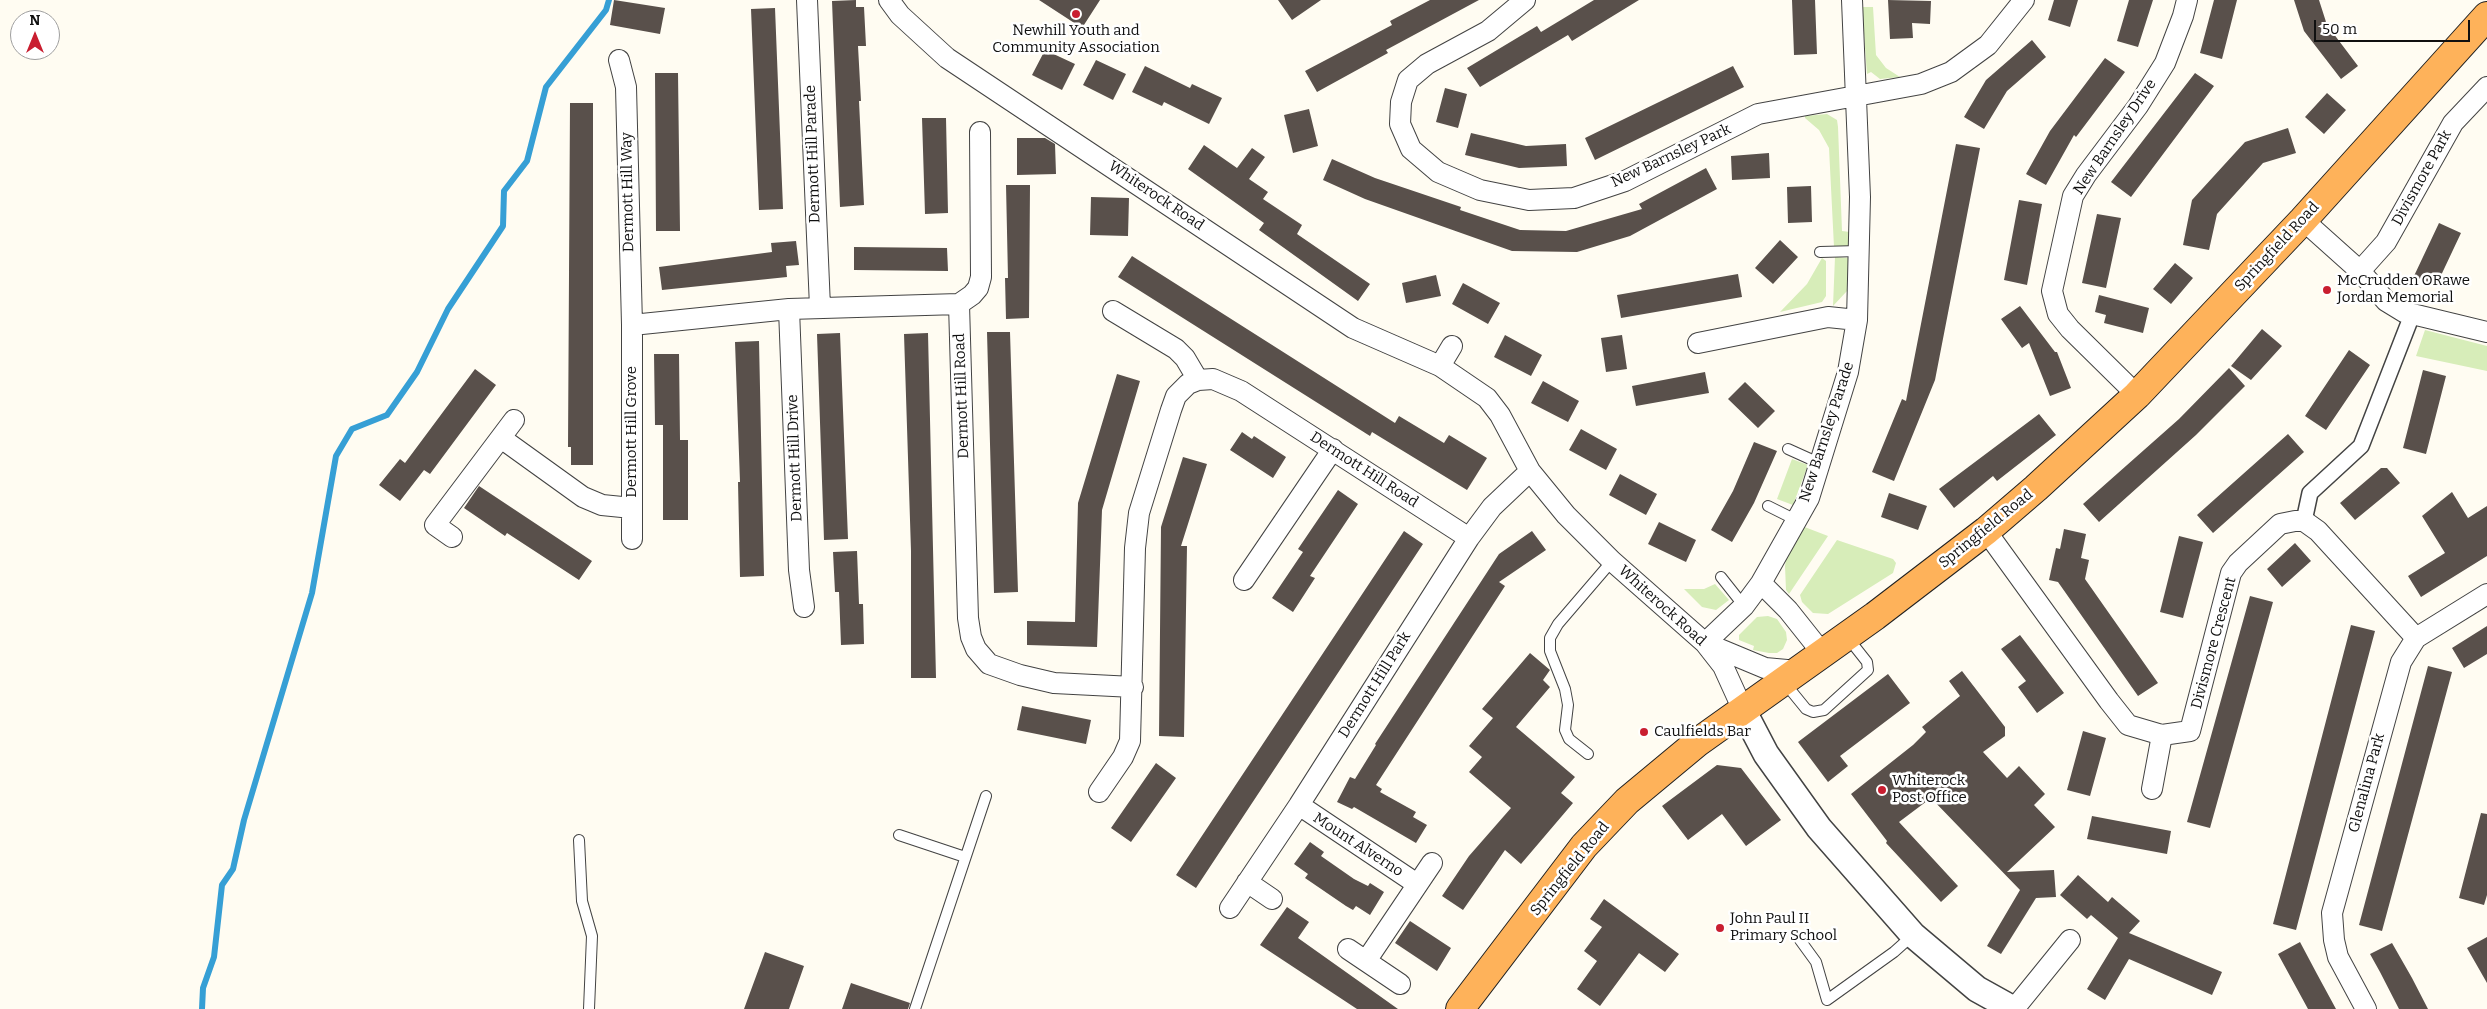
<!DOCTYPE html>
<style>
body{margin:0}
#map{position:relative;width:2487px;height:1009px;overflow:hidden;background:#fffcf2;font-family:Bitter,serif}
canvas{display:block}
.north{position:absolute;left:10px;top:10px;width:50px;height:50px;box-sizing:border-box;background:#fff;border:1px solid #9f9f9f;border-radius:50%;rotate:0deg;font-size:14px;font-weight:700;line-height:20px;text-align:center;color:#101010}
.north::after{content:'';display:block;margin:auto;width:18px;height:22px;background:#c91e30;clip-path:polygon(50% 0,100% 100%,50% 72%,0 100%)}
.scale{position:absolute;left:2314px;top:20px;width:156px;height:22px;box-sizing:border-box;border:2px solid #101010;border-top:0;padding-left:6px;font-size:15px;line-height:18px;white-space:nowrap;color:#101010;-webkit-text-stroke:4px #fff;paint-order:stroke}
</style>
<div id="map">
<canvas width="2487" height="1009"></canvas>
<div class="north">N</div>
<div class="scale">50 m</div>
</div>
<script>
const g = document.querySelector('canvas').getContext('2d');
g.lineJoin = 'round';
function paint(path, color) {
  g.fillStyle = color;
  g.fill(path, 'evenodd');
}
function toPath(rows) {
  const path = new Path2D();
  for (const r of rows) {
    path.moveTo(r[0], r[1]);
    for (let i = 2; i < r.length; i += 2) path.lineTo(r[i], r[i + 1]);
  }
  return path;
}
function trace(path, color, width, dash) {
  g.strokeStyle = color;
  g.lineWidth = width;
  g.lineCap = dash ? 'butt' : 'round';
  g.setLineDash(dash || []);
  g.stroke(path);
}
function label(font, color, halo, rows, align = 'center') {
  g.font = font + ' Bitter,serif';
  g.lineWidth = 5;
  g.setLineDash([]);
  g.textBaseline = 'middle';
  g.strokeStyle = halo;
  g.fillStyle = color;
  for (const [text, x, y, turn = 0] of rows) {
    g.save();
    g.translate(x, y);
    g.rotate((+turn || 0) * Math.PI / 180);
    g.textAlign = isNaN(turn) ? turn : align;
    if (halo) g.strokeText(text, 0, 0);
    g.fillText(text, 0, 0);
    g.restore();
  }
}
paint(toPath([
 [1862,7,1873,7,1876,55,1886,68,1900,77,1880,79,1871,72,1867,74],
 [1827,114,1837,120,1838,127,1842,231,1850,232,1850,246,1834,247,1829,148,1819,130,1805,118,1805,116],
 [1835,257,1850,258,1847,291,1833,306],
 [1822,258,1826,261,1826,296,1822,302,1780,312,1807,284],
 [2425,330,2487,346,2487,371,2416,356],
 [1792,459,1808,465,1793,505,1777,499],
 [1802,526,1828,536,1789,594,1786,590,1785,566,1787,554],
 [1837,540,1893,559,1896,563,1893,573,1828,614,1813,613,1802,602,1800,595],
 [1715,584,1729,600,1716,610,1702,607,1684,589,1704,589],
 [1768,616,1777,619,1786,632,1787,640,1783,649,1777,653,1769,653,1753,650,1754,646,1739,640,1739,635,1757,617]
]), '#d7edb9');
trace(toPath([
 [202,1009,203,988,214,957,222,885,233,869,244,820,312,593,336,456,352,429,387,415,417,372,448,309,503,226,504,191,527,161,546,87,606,10,609,0]
]), '#369fd5', 6);
paint(toPath([
 [614,0,665,8,660,34,610,25],
 [856,0,856,7,864,7,866,46,858,46,861,101,859,101,864,205,840,207,832,1],
 [1039,0,1100,0,1082,28],
 [1278,0,1321,0,1292,20],
 [1430,0,1479,0,1386,50,1388,53,1317,92,1305,71,1392,25,1390,21],
 [1594,0,1639,0,1572,41,1568,35,1480,87,1467,68,1537,26,1541,32],
 [1792,0,1815,0,1817,54,1794,55],
 [1888,0,1931,1,1930,24,1912,23,1913,38,1890,39],
 [2054,0,2078,0,2070,27,2048,20],
 [2129,0,2153,0,2138,47,2117,41],
 [2214,0,2237,0,2222,59,2200,53],
 [2294,0,2319,0,2327,25,2358,66,2341,79,2304,31],
 [775,8,783,209,759,210,751,9],
 [2032,40,2046,57,2007,91,1984,129,1964,117,1986,80],
 [1045,50,1075,64,1062,90,1032,75],
 [2105,58,2125,72,2076,137,2074,135,2046,185,2026,174,2050,131],
 [1096,60,1126,74,1113,100,1083,85],
 [1145,66,1190,88,1192,84,1222,98,1209,124,1164,102,1162,106,1132,92],
 [1733,66,1744,87,1595,160,1585,138],
 [655,73,678,73,680,231,656,231],
 [2195,73,2214,86,2131,197,2111,182],
 [1445,88,1467,94,1458,128,1436,122],
 [2327,93,2346,110,2324,134,2305,117],
 [570,103,593,103,593,465,571,465,571,447,568,447],
 [1309,109,1318,146,1293,153,1284,115],
 [922,118,946,118,948,213,925,214],
 [2288,128,2296,153,2263,163,2217,214,2209,250,2183,245,2192,200,2245,142],
 [1471,133,1526,146,1566,144,1567,166,1519,168,1465,155],
 [1017,138,1045,138,1055,144,1056,174,1017,175],
 [1956,144,1980,148,1973,184,1935,380,1894,481,1872,472,1902,399,1906,401],
 [1204,145,1237,168,1252,148,1265,157,1249,179,1268,192,1263,199,1302,225,1297,234,1370,284,1358,301,1259,230,1264,223,1188,169],
 [1769,153,1770,178,1732,180,1731,156],
 [1332,159,1375,178,1461,207,1460,210,1520,230,1566,231,1642,209,1639,204,1706,168,1717,189,1630,236,1577,252,1512,251,1365,199,1323,180],
 [1006,185,1030,185,1029,318,1006,319,1005,278,1008,278],
 [1811,186,1812,222,1788,223,1787,187],
 [1091,197,1129,198,1128,236,1090,235],
 [2019,200,2042,204,2027,285,2004,280],
 [2097,214,2121,218,2106,288,2082,283],
 [2439,223,2461,233,2436,286,2414,276],
 [1780,240,1798,257,1773,284,1755,268],
 [796,241,799,265,786,266,787,277,662,290,659,267,772,252,771,243],
 [854,247,947,248,948,271,854,270],
 [1132,256,1395,423,1399,416,1444,443,1449,435,1487,458,1467,490,1372,432,1370,436,1118,277],
 [2175,263,2193,278,2171,304,2153,289],
 [1738,274,1742,297,1621,318,1617,295],
 [1436,275,1441,296,1406,303,1402,283],
 [1463,283,1500,303,1488,324,1452,304],
 [2099,295,2149,308,2143,333,2104,323,2106,315,2095,312],
 [2020,306,2055,352,2057,352,2071,388,2050,396,2029,343,2022,348,2001,319],
 [2262,329,2282,346,2251,380,2231,366],
 [987,332,1010,332,1018,592,994,593],
 [840,333,848,539,824,540,817,334],
 [928,333,936,678,911,678,911,551,904,334],
 [1505,335,1542,355,1531,376,1494,357],
 [1622,335,1627,369,1606,372,1601,338],
 [759,341,764,576,740,577,738,482,740,482,735,342],
 [2349,350,2370,365,2326,430,2305,416],
 [654,354,679,354,680,440,688,440,688,520,663,520,663,425,655,425],
 [2229,368,2245,386,2196,435,2099,522,2083,504,2179,419],
 [475,369,496,385,430,474,424,470,400,501,379,485,400,459,405,463],
 [2423,370,2446,376,2426,454,2403,448],
 [1705,372,1709,393,1636,406,1632,386],
 [1117,374,1140,381,1102,510,1097,647,1027,645,1027,621,1075,622,1078,503],
 [1543,381,1579,401,1568,422,1531,403],
 [1745,382,1775,411,1758,428,1728,399],
 [2039,414,2056,435,1997,481,1993,476,1954,508,1939,489],
 [1581,429,1617,449,1606,470,1569,450],
 [1242,432,1252,439,1254,436,1286,457,1273,478,1230,450],
 [2288,434,2304,452,2213,533,2197,515],
 [1754,442,1777,451,1754,503,1732,542,1711,530,1733,491],
 [1183,457,1207,464,1181,546,1187,546,1184,737,1159,736,1161,527],
 [2381,468,2387,468,2400,483,2355,520,2340,503],
 [1620,474,1657,494,1646,515,1609,495],
 [479,486,592,561,579,580,507,533,505,536,464,508],
 [1338,490,1358,504,1310,576,1315,578,1293,612,1272,598,1303,552,1298,549],
 [2452,492,2468,518,2487,506,2487,556,2421,597,2408,576,2445,553,2422,516],
 [1889,493,1927,506,1918,530,1881,517],
 [1659,522,1696,540,1686,562,1648,544],
 [2064,529,2086,534,2081,558,2089,560,2085,579,2158,683,2138,696,2058,582,2049,580,2056,548,2060,549],
 [1404,531,1423,544,1196,888,1176,875],
 [1532,531,1546,550,1499,582,1505,586,1376,785,1382,789,1380,792,1416,812,1413,817,1427,825,1416,843,1354,807,1352,809,1337,802,1350,777,1355,779,1376,745,1375,744,1499,554],
 [2179,536,2203,542,2183,618,2160,612],
 [2295,543,2311,561,2282,587,2267,569],
 [857,551,859,604,863,604,864,644,841,645,839,592,835,592,833,552],
 [2250,596,2273,602,2210,828,2187,822],
 [2351,625,2375,631,2296,930,2273,924],
 [2487,626,2487,654,2464,668,2452,648],
 [2020,635,2064,693,2037,713,2018,687,2026,681,2001,649],
 [1530,653,1550,670,1543,680,1550,687,1516,727,1575,777,1561,793,1573,803,1521,864,1505,850,1463,910,1442,896,1469,856,1511,808,1469,772,1482,757,1469,746,1493,718,1482,709],
 [2428,666,2452,672,2382,931,2359,925],
 [1962,671,2005,727,2005,736,1983,752,2007,778,2019,766,2045,794,2034,805,2055,827,2007,872,2054,870,2056,897,2036,898,2001,954,1987,946,2020,890,1931,798,1899,822,1958,886,1941,902,1886,843,1887,841,1851,794,1913,745,1926,732,1922,727,1960,696,1949,681],
 [1888,674,1910,703,1840,756,1848,766,1828,782,1798,742],
 [1022,706,1091,720,1086,744,1017,730],
 [2083,731,2106,738,2090,796,2067,790],
 [1156,763,1176,778,1131,842,1111,828],
 [1717,765,1741,768,1781,820,1746,846,1722,814,1688,840,1662,806],
 [2481,813,2487,814,2487,895,2484,905,2459,898],
 [2092,816,2171,831,2167,854,2087,839],
 [1310,842,1324,852,1321,856,1354,879,1368,886,1370,883,1384,892,1370,915,1356,906,1353,910,1346,906,1305,878,1308,874,1294,864],
 [2078,875,2108,902,2112,897,2140,921,2129,933,2222,972,2212,995,2129,959,2105,1000,2087,989,2118,938,2091,915,2087,919,2060,895],
 [1604,899,1679,954,1665,972,1639,953,1600,1006,1577,989,1597,961,1584,951,1602,927,1590,919],
 [1287,907,1309,922,1298,938,1398,1009,1357,1009,1260,945],
 [1410,921,1451,948,1437,971,1395,943],
 [2487,937,2487,983,2467,948],
 [2300,942,2317,974,2336,1009,2308,1009,2278,954],
 [2392,943,2412,978,2428,1009,2399,1009,2380,972,2370,954],
 [765,952,804,966,789,1009,744,1009],
 [851,983,910,1003,908,1009,842,1009]
]), '#59504b');
const service = toPath([
 [1820,252,1859,251],
 [1788,449,1819,463],
 [1768,506,1796,520],
 [1721,577,1744,606],
 [1784,682,1806,709,1813,712,1824,710,1868,670,1867,662,1848,638],
 [1588,754,1569,739,1565,730,1568,705,1565,689,1550,651,1550,638,1558,624,1612,561],
 [899,835,965,857],
 [579,840,582,901,592,936,589,1009],
 [1800,940,1816,962,1827,1000,1894,952,1913,935],
 [915,1009,986,796]
]);
const pedestrian = toPath([
 [2304,521,2310,493,2361,446,2412,315]
]);
const minor = toPath([
 [807,0,820,307],
 [889,0,900,15,947,58,1353,328,1440,366,1487,398,1500,415,1530,471,1566,515,1612,561,1705,643,1723,666,1743,710],
 [1525,0,1488,31,1427,64,1408,80,1401,102,1400,124,1411,149,1438,172,1480,190,1529,200,1574,198,1625,181,1758,114,1921,84,1951,72,1988,45,2024,0],
 [619,60,626,87,632,325,632,539],
 [2303,220,2360,271,2386,301,2404,312,2487,332],
 [2360,271,2386,242,2453,123,2487,87],
 [959,304,972,295,978,288,981,277,980,132],
 [789,309,799,570,804,607],
 [1113,311,1176,349,1185,358,1198,380],
 [632,325,789,309,959,304,968,618,971,637,976,649,989,664,1020,675,1054,683,1133,687],
 [1698,343,1828,317,1857,320],
 [1440,366,1452,346],
 [2137,395,2070,329,2058,314,2052,291,2073,196,2086,175,2138,106,2165,63,2183,16,2187,0],
 [501,438,583,497,602,505,632,508],
 [1986,531,2109,701,2128,725,2162,735,2190,731,2231,573,2238,563,2280,524,2295,521,2304,521,2318,531,2416,638],
 [452,537,435,525,514,420],
 [1244,580,1333,449],
 [1761,583,1788,610,1823,654],
 [1798,671,1765,668,1705,643,1744,606,1761,583,1809,498,1848,372,1857,320,1860,197,1852,0],
 [2152,789,2162,735],
 [1099,792,1123,757,1130,741,1135,548,1139,513,1171,410,1176,396,1188,384,1198,380,1213,379,1241,391,1469,538],
 [1299,805,1417,884],
 [1247,882,1272,899],
 [1230,908,1299,805,1469,538,1492,507,1530,471],
 [1348,949,1400,984],
 [1366,961,1432,863],
 [2014,1009,2070,940],
 [2366,1009,2338,957,2334,940,2332,913,2401,662,2416,638,2487,594]
]);
const tertiary = toPath([
 [1743,710,1766,754,1819,828,1913,935,1977,989,2013,1009]
]);
const trunk = toPath([
 [1460,1009,1584,846,1627,801,1698,742,1875,616,1986,531,2036,488,2137,395,2303,220,2487,16]
]);
trace(service, '#434343', 12);
trace(pedestrian, '#434343', 18);
trace(minor, '#434343', 22);
trace(tertiary, '#434343', 28);
trace(trunk, '#212121', 30);
trace(service, '#fff', 10);
trace(pedestrian, '#fff', 15);
trace(minor, '#fff', 20);
trace(tertiary, '#fff', 25);
trace(trunk, '#feb25a', 28);
for (const [x, y, r, color] of [
 [1076,14,5,"#c91e30"],
 [2327,290,5,"#c91e30"],
 [1644,732,5,"#c91e30"],
 [1882,790,5,"#c91e30"],
 [1720,928,5,"#c91e30"]
]) {
  const dot = new Path2D();
  dot.arc(x, y, r, 0, 2 * Math.PI);
  g.fillStyle = color;
  g.fill(dot);
  trace(dot, '#fff', 2);
}
label('15px', '#101010', '#fff', [
 ["Newhill Youth and",1076,31,"center"],
 ["Community Association",1076,48,"center"],
 ["McCrudden ORawe",2337,281],
 ["Jordan Memorial",2337,298],
 ["Caulfields Bar",1654,732],
 ["Whiterock",1892,781],
 ["Post Office",1892,798],
 ["John Paul II",1730,919],
 ["Primary School",1730,936]
], 'left');
label('15px', '#101010', '#fff', [
 ["New Barnsley Drive",2115,137,-56],
 ["Dermott Hill Parade",813,154,-92],
 ["New Barnsley Park",1671,156,-25],
 ["Divismore Park",2422,178,-61],
 ["Dermott Hill Way",628,192,-91],
 ["Whiterock Road",1156,196,34],
 ["Springfield Road",2277,247,-47],
 ["Dermott Hill Road",962,396,-92],
 ["Dermott Hill Grove",632,432,-90],
 ["New Barnsley Parade",1827,432,-72],
 ["Dermott Hill Drive",795,458,-92],
 ["Dermott Hill Road",1364,470,33],
 ["Springfield Road",1986,529,-39],
 ["Whiterock Road",1662,606,42],
 ["Divismore Crescent",2214,643,-75],
 ["Dermott Hill Park",1375,685,-58],
 ["Glenalina Park",2367,783,-75],
 ["Mount Alverno",1358,845,33],
 ["Springfield Road",1570,869,-51]
]);
</script>
